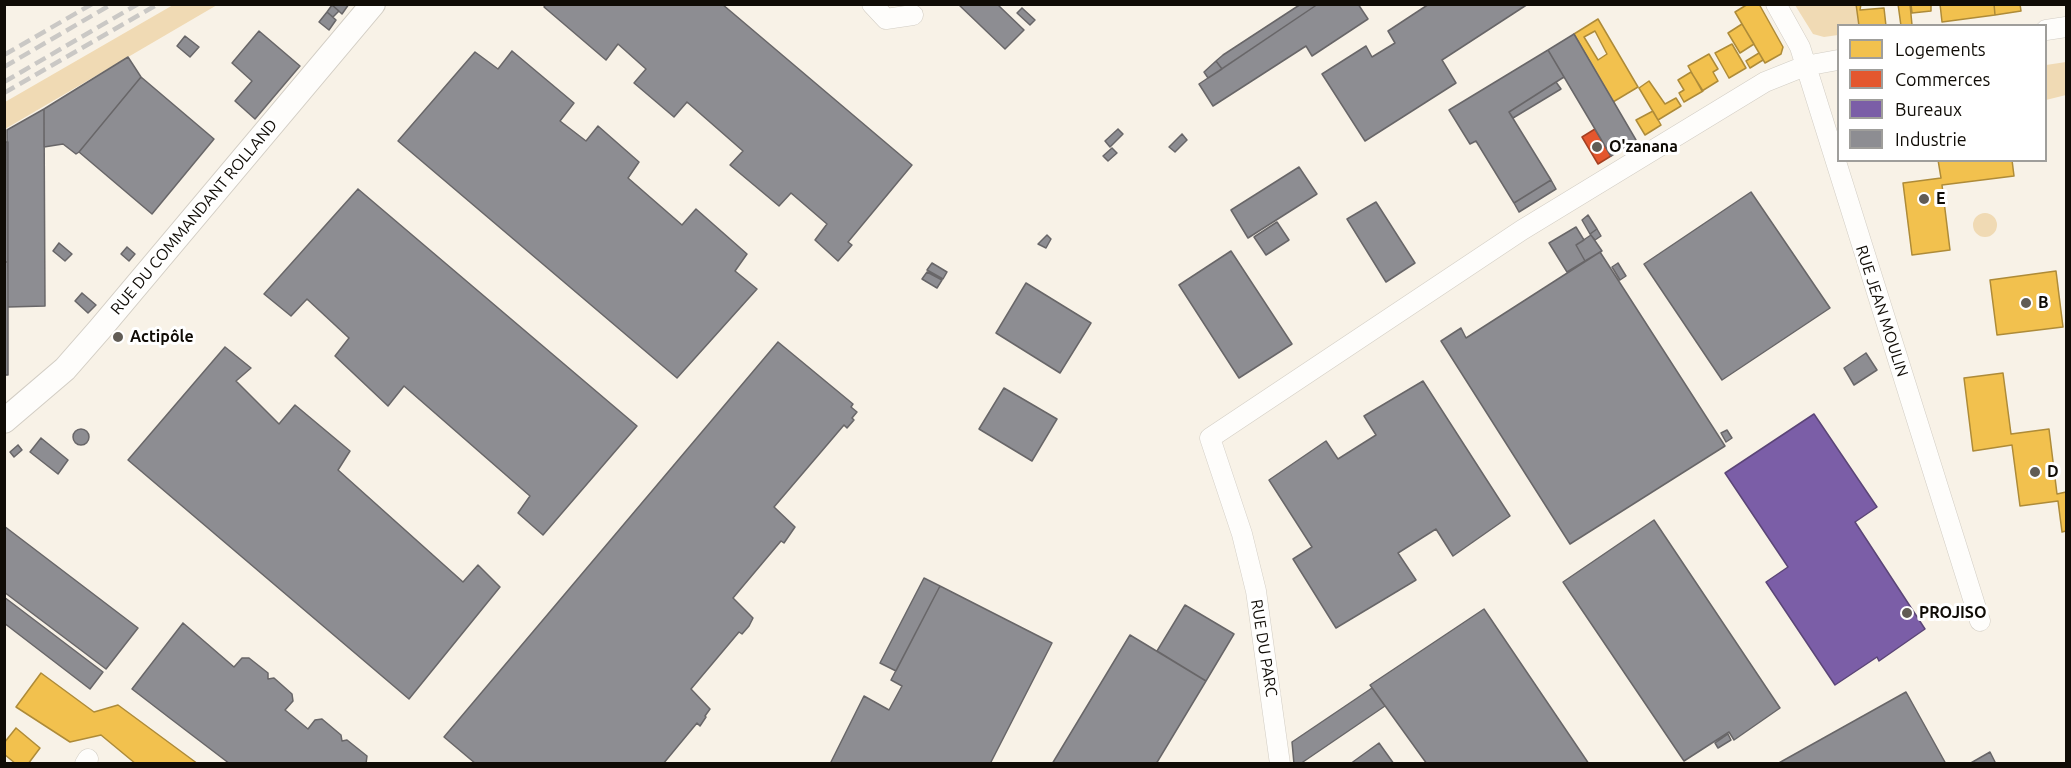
<!DOCTYPE html>
<meta charset="utf-8">
<style>
body{margin:0}
#map{position:relative;width:2071px;height:768px;overflow:hidden;background:#f8f2e7;font-family:Ubuntu,sans-serif}
canvas{display:block}
.frame{position:absolute;inset:0;border:6px solid #100c06;pointer-events:none}
.legend{position:absolute;left:1837px;top:24px;width:210px;height:138px;box-sizing:border-box;background:#fff;border:2px solid #9f9e9b;margin:0;padding:8px 10px;list-style:none;font-size:18px;color:#100c06}
.legend li{display:flex;align-items:center;gap:12px;height:30px}
.legend b{width:30px;border:2px solid #9f9e9b}
</style>
<div id="map">
<canvas width="2071" height="768"></canvas>
<div class="frame"></div>
<ul class="legend">
<li><b style="height:16px;background:#f2c14e"></b>Logements</li>
<li><b style="height:16px;background:#e4572e"></b>Commerces</li>
<li><b style="height:16px;background:#7b5ea7"></b>Bureaux</li>
<li><b style="height:16px;background:#8d8d92"></b>Industrie</li>
</ul>
</div>
<script>
const g = document.querySelector('canvas').getContext('2d');
g.lineJoin = 'round';
function paint(path, color) {
  g.fillStyle = color;
  g.fill(path, 'evenodd');
}
function toPath(rows) {
  const path = new Path2D();
  for (const r of rows) {
    if (r.length === 3) {
      path.moveTo(r[0] + r[2], r[1]);
      path.arc(r[0], r[1], r[2], 0, 2 * Math.PI);
      continue;
    }
    path.moveTo(r[0], r[1]);
    for (let i = 2; i < r.length; i += 2) path.lineTo(r[i], r[i + 1]);
  }
  return path;
}
function trace(path, color, width, dash) {
  g.strokeStyle = color;
  g.lineWidth = width;
  g.lineCap = dash ? 'butt' : 'round';
  g.setLineDash(dash || []);
  g.stroke(path);
}
function label(font, color, halo, rows, align = 'center') {
  g.font = font + ' Ubuntu,sans-serif';
  g.lineWidth = 6;
  g.setLineDash([]);
  g.textBaseline = 'middle';
  g.strokeStyle = halo;
  g.fillStyle = color;
  for (const [text, x, y, turn = 0] of rows) {
    g.save();
    g.translate(x, y);
    g.rotate((+turn || 0) * Math.PI / 180);
    g.textAlign = isNaN(turn) ? turn : align;
    if (halo) g.strokeText(text, 0, 0);
    g.fillText(text, 0, 0);
    g.restore();
  }
}
paint(toPath([
 [173,5,217,5,5,129,5,102],
 [1795,5,1856,5,1859,25,1838,26,1838,35,1824,37,1813,34],
 [2066,62,2066,95,2046,100,2046,65],
 [1985,225,12]
]), '#f0dab4');
const homes = toPath([
 [1748,4,1759,4,1783,47,1781,54,1765,63,1735,12,1748,4],
 [1856,4,1861,4,1860,10,1884,8,1886,26,1859,26,1856,4],
 [1898,4,1910,4,1912,25,1901,26,1898,4],
 [1911,4,1931,4,1931,11,1912,13,1911,4],
 [1940,4,1994,4,1995,15,1942,22,1940,4],
 [1994,4,2020,4,2021,11,1995,15,1994,4],
 [1598,19,1638,87,1613,102,1574,34,1598,19],
 [1595,31,1607,54,1598,60,1584,37,1595,31],
 [1742,24,1754,44,1740,53,1728,33,1742,24],
 [1732,44,1746,68,1729,78,1715,53,1732,44],
 [1759,53,1763,60,1750,68,1746,61,1759,53],
 [1709,54,1718,69,1713,72,1718,81,1702,91,1688,66,1709,54],
 [1691,72,1703,91,1684,102,1679,93,1684,90,1678,80,1691,72],
 [1649,81,1665,104,1676,98,1681,106,1658,120,1639,88,1649,81],
 [1653,111,1661,125,1645,135,1636,120,1653,111],
 [1938,160,2012,160,2014,176,1942,185,1950,250,1912,255,1903,183,1941,178,1938,160],
 [2056,271,2063,327,1997,335,1990,280,2056,271],
 [2003,373,2011,434,2049,429,2057,494,2066,492,2066,531,2062,532,2058,501,2020,506,2012,445,1973,451,1964,378,2003,373],
 [41,673,94,712,118,705,198,764,136,764,101,735,70,742,16,707,41,673],
 [16,728,40,748,28,764,16,764,4,754,4,743,16,728]
]);
paint(homes, '#f2c14e');
trace(homes, '#ae8b38', 1.5);
const shops = toPath([
 [1595,129,1611,156,1598,164,1582,137,1595,129]
]);
paint(shops, '#e4572e');
trace(shops, '#a44022', 1.5);
const offices = toPath([
 [1814,414,1877,507,1855,522,1925,629,1879,661,1877,657,1835,685,1766,582,1788,567,1725,473,1814,414]
]);
paint(offices, '#7b5ea7');
trace(offices, '#5b4577', 1.5);
const industry = toPath([
 [331,4,349,4,342,14,331,4],
 [546,4,722,4,912,165,848,242,852,245,838,261,815,240,827,224,791,193,779,206,730,165,743,151,687,102,674,117,634,83,646,69,618,44,606,60,544,7,546,4],
 [958,4,997,4,1024,30,1005,49,958,4],
 [1301,4,1318,4,1222,69,1216,61,1223,55,1301,4],
 [1318,4,1358,4,1368,19,1312,56,1306,46,1213,106,1199,84,1318,4],
 [1429,4,1528,4,1442,60,1456,83,1365,141,1322,74,1366,46,1372,57,1395,43,1388,31,1429,4],
 [332,5,339,11,333,17,327,12,332,5],
 [1022,8,1035,20,1030,25,1017,13,1022,8],
 [327,12,336,20,329,30,319,22,327,12],
 [259,31,300,66,255,119,235,101,252,81,232,63,259,31],
 [1574,34,1636,140,1611,156,1548,50,1574,34],
 [185,36,199,47,190,57,177,46,185,36],
 [1548,50,1564,77,1509,112,1551,180,1514,203,1476,141,1470,144,1449,110,1548,50],
 [512,51,574,103,560,121,586,141,598,126,639,162,628,178,682,225,696,209,747,254,735,271,757,289,677,378,398,141,475,52,498,69,512,51],
 [128,57,141,77,79,152,76,154,63,144,44,147,44,109,128,57],
 [1216,61,1222,69,1208,78,1204,72,1216,61],
 [141,77,214,139,152,214,79,152,141,77],
 [1556,82,1561,89,1513,118,1509,112,1556,82],
 [44,109,45,306,8,307,7,130,44,109],
 [1118,129,1123,134,1110,147,1105,141,1118,129],
 [1182,134,1187,140,1175,152,1169,147,1182,134],
 [4,142,8,142,8,262,4,262,4,142],
 [1112,148,1117,153,1108,161,1103,156,1112,148],
 [1299,167,1317,194,1248,238,1231,210,1299,167],
 [1551,180,1556,189,1519,212,1514,203,1551,180],
 [358,189,637,426,543,535,518,513,530,496,404,386,388,406,335,356,349,338,307,299,291,316,264,294,358,189],
 [1751,192,1830,308,1722,380,1644,264,1751,192],
 [1376,202,1415,263,1386,282,1347,219,1376,202],
 [1588,215,1597,229,1590,234,1582,220,1588,215],
 [1277,222,1289,240,1266,255,1254,237,1277,222],
 [1576,227,1584,240,1576,245,1585,261,1567,272,1549,243,1576,227],
 [1597,229,1601,236,1595,240,1590,234,1597,229],
 [1047,235,1051,239,1046,248,1038,244,1047,235],
 [1591,235,1602,251,1585,261,1576,245,1591,235],
 [59,243,72,254,65,261,53,251,59,243],
 [127,247,135,254,129,261,121,254,127,247],
 [1231,251,1292,344,1239,378,1179,285,1231,251],
 [1600,252,1725,446,1570,544,1441,341,1461,328,1466,338,1600,252],
 [4,262,8,262,8,375,4,375,4,262],
 [932,263,947,272,943,279,927,270,932,263],
 [1618,263,1626,276,1620,280,1612,267,1618,263],
 [927,272,942,280,937,288,922,279,927,272],
 [1026,283,1091,323,1060,373,996,333,1026,283],
 [82,293,96,305,88,313,75,301,82,293],
 [778,342,853,404,851,407,857,412,852,418,854,420,847,428,844,425,774,507,795,527,784,543,781,541,733,598,753,618,749,626,742,634,739,632,691,689,710,709,705,716,706,717,700,726,697,723,663,764,476,764,444,737,778,342],
 [225,347,251,368,236,381,279,424,295,405,350,451,338,470,463,582,478,565,500,587,409,699,128,460,225,347],
 [1866,353,1877,370,1854,385,1844,368,1866,353],
 [1423,381,1510,516,1453,556,1436,529,1398,553,1416,580,1336,628,1293,559,1312,547,1269,480,1326,441,1338,459,1376,435,1364,416,1423,381],
 [1004,388,1057,419,1032,461,979,429,1004,388],
 [81,437,8],
 [1727,430,1732,438,1726,442,1721,433,1727,430],
 [41,438,68,460,58,474,30,452,41,438],
 [18,445,22,450,14,457,10,452,18,445],
 [1654,520,1780,708,1734,740,1729,732,1684,761,1563,582,1654,520],
 [4,526,138,628,106,669,4,592,4,526],
 [924,578,940,586,896,671,880,663,924,578],
 [940,586,1052,643,990,764,830,764,864,696,889,710,902,686,891,680,940,586],
 [4,597,103,672,90,689,4,623,4,597],
 [1185,605,1234,634,1206,681,1157,651,1185,605],
 [1484,609,1589,764,1427,764,1370,685,1484,609],
 [183,623,234,667,242,658,249,658,268,673,268,679,274,678,292,694,293,701,285,710,308,729,315,720,322,719,341,735,342,741,347,740,367,756,366,764,230,764,171,719,132,689,183,623],
 [1130,635,1206,681,1156,764,1052,764,1130,635],
 [1372,688,1385,706,1300,764,1294,764,1292,742,1372,688],
 [1906,692,1946,764,1777,764,1906,692],
 [1728,734,1731,740,1718,748,1715,743,1728,734],
 [1379,743,1394,764,1350,764,1379,743],
 [1990,752,1996,764,1969,764,1990,752]
]);
paint(industry, '#8d8d92');
trace(industry, '#686668', 1.5);
const minor = toPath([
 [872,4,886,19,913,15],
 [1776,4,1800,47,1980,621],
 [2046,30,2066,27],
 [85,764,88,759],
 [1280,764,1256,591,1242,534,1210,438,1522,230,1765,82,1805,66,1838,60]
]);
const tertiary = toPath([
 [4,421,65,369,100,329,373,4]
]);
trace(minor, '#d2cdc4', 21);
trace(tertiary, '#d2cdc4', 26);
trace(minor, '#fefdfb', 20);
trace(tertiary, '#fefdfb', 24);
trace(toPath([
 [4,5,5,4],
 [4,55,92,4],
 [4,67,112,4],
 [4,82,138,4],
 [4,93,158,4]
]), '#cac8c5', 4.5, [12, 6]);
for (const [x, y, r, color] of [
 [1597,147,6,"#615c55"],
 [1924,199,6,"#615c55"],
 [2026,303,6,"#615c55"],
 [118,337,6,"#615c55"],
 [2035,472,6,"#615c55"],
 [1907,613,6,"#615c55"]
]) {
  const dot = new Path2D();
  dot.arc(x, y, r, 0, 2 * Math.PI);
  g.fillStyle = color;
  g.fill(dot);
  trace(dot, '#fff', 2);
}
label('bold 16px', '#100c06', '#fff', [
 ["O'zanana",1609,147],
 ["E",1936,199],
 ["B",2038,303],
 ["Actipôle",130,337],
 ["D",2047,472],
 ["PROJISO",1919,613]
], 'left');
label('16px', '#100c06', '#fff', [
 ["RUE DU COMMANDANT ROLLAND",194,217,-50],
 ["RUE JEAN MOULIN",1882,311,72],
 ["RUE DU PARC",1264,648,81]
]);
</script>
